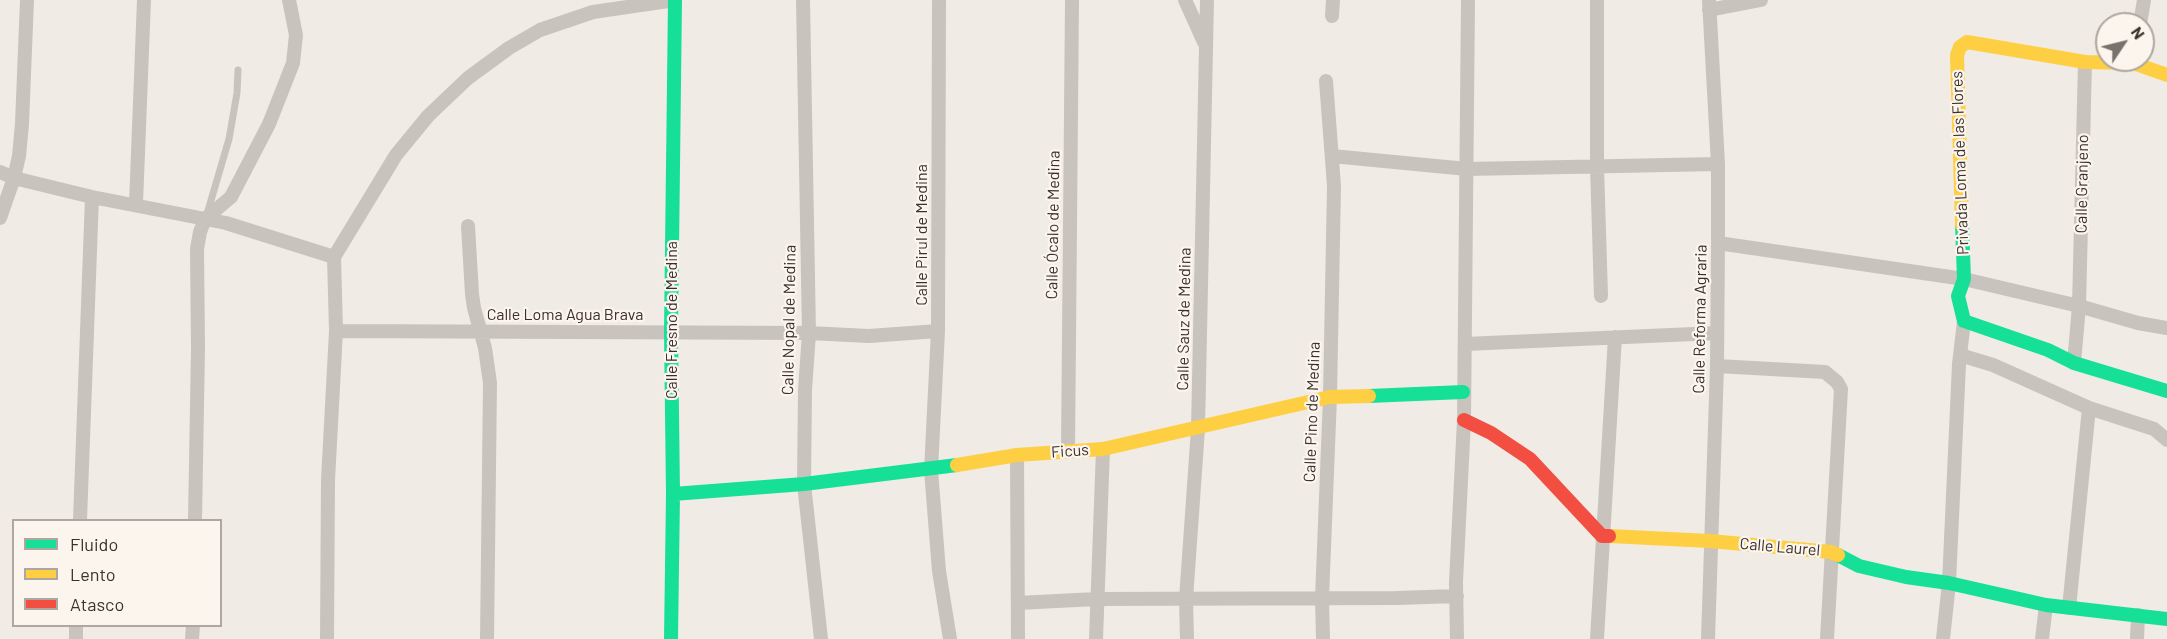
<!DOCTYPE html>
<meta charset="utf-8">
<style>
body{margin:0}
#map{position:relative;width:2167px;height:639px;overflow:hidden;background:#f0ebe5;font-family:Barlow,sans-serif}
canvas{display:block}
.legend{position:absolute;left:12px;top:519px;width:210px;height:108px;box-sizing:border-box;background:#fbf5ee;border:2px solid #aea6a0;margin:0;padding:8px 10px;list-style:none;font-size:18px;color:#3b302b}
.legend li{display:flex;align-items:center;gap:12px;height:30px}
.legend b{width:30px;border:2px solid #aea6a0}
.north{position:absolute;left:2095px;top:12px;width:60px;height:60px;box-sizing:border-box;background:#fbf5ee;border:2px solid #aea6a0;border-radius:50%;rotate:55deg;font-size:16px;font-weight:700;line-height:24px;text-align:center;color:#3b302b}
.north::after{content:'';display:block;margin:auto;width:21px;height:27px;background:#7a716c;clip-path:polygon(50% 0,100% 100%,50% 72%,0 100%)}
</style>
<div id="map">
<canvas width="2167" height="639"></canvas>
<ul class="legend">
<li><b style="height:8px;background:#16e098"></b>Fluido</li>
<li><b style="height:8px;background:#ffcf43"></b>Lento</li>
<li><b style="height:8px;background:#f24e42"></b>Atasco</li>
</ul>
<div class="north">N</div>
</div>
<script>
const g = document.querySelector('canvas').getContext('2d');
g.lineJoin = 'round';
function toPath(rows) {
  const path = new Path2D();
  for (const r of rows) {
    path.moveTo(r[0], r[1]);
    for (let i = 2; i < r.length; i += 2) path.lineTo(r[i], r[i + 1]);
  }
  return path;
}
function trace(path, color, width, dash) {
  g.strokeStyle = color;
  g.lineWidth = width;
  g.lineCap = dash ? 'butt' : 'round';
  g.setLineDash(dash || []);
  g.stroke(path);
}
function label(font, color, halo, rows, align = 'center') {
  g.font = font + ' Barlow,sans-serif';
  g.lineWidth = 4.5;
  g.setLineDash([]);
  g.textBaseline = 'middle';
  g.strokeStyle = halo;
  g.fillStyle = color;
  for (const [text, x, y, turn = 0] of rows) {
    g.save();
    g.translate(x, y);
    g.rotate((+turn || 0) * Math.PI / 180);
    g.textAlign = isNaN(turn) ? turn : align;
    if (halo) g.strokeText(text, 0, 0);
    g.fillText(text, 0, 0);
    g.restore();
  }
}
trace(toPath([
 [207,214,229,139,237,93,238,70]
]), '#c9c3be', 7);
trace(toPath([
 [803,0,809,333,805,390,804,484,821,639],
 [939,0,938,331,931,470,939,571,950,639],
 [1185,0,1204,42],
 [1597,0,1597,167,1601,296],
 [1709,10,1761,0],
 [1332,16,1333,0],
 [2140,24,2144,0],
 [1332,156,1467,169,1718,164],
 [0,172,14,178,92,197,226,223,334,257],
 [136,204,144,0],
 [0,218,14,178,19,156,22,124,27,0],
 [468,226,472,294,474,308,485,348,490,383,487,639],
 [1718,243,1964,279,2079,306,2138,323,2167,328],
 [334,257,396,155,428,116,468,78,509,48,540,30,593,12,675,0],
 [336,331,809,333,869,336,938,331],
 [1465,344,1717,333],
 [1960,355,1993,365,2089,408,2154,429,2167,440],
 [2074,363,2079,306,2085,62],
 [1717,366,1825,372,1837,382,1841,389,1827,639],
 [1068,451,1072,0],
 [1017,455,1018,639],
 [80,520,92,197],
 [195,520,198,348,197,249,200,232,205,219,231,197,269,124,293,63,296,35,289,0],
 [1018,603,1096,599,1397,598,1457,596],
 [2069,608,2089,408],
 [76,639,76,626],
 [192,639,193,626],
 [327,639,328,480,336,331,334,257],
 [1096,639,1103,449],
 [1187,639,1186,599,1198,429,1207,0],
 [1323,639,1322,598,1330,397,1334,186,1326,81],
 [1457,639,1456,582,1464,420,1468,0],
 [1597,639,1615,337],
 [1708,639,1717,366,1718,243,1718,164,1709,0],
 [1943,639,1949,583,1959,364,1964,321],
 [2042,639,2046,605],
 [2137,639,2138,615]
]), '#c9c3be', 14);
trace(toPath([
 [1962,225,1964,279,1958,296,1964,321,2048,350,2074,363,2167,391],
 [1369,396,1463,392],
 [673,494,804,484,957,465],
 [1838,555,1859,566,1906,577,1949,583,2046,605,2167,619],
 [671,639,673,494,671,332,675,0]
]), '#16e098', 14);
trace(toPath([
 [1962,225,1957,55,1960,47,1967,42,2085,62,2133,63,2167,75],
 [957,465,1017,455,1103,449,1330,397,1369,396],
 [1609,536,1710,541,1831,552,1838,555]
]), '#ffcf43', 14);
trace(toPath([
 [1464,420,1491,433,1530,459,1602,536,1609,536]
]), '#f24e42', 14);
label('16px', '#3b302b', '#fbf5ee', [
 ["Privada Loma de las Flores",1960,163,-92],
 ["Calle Granjeno",2082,184,-89],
 ["Calle Ócalo de Medina",1053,225,-89],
 ["Calle Pirul de Medina",922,235,-90],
 ["Calle Loma Agua Brava",565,315],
 ["Calle Sauz de Medina",1184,319,-89],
 ["Calle Reforma Agraria",1700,319,-89],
 ["Calle Fresno de Medina",672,320,-90],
 ["Calle Nopal de Medina",789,320,-89],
 ["Calle Pino de Medina",1312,412,-88],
 ["Ficus",1070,451,-4],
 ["Calle Laurel",1780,547,5]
]);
</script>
